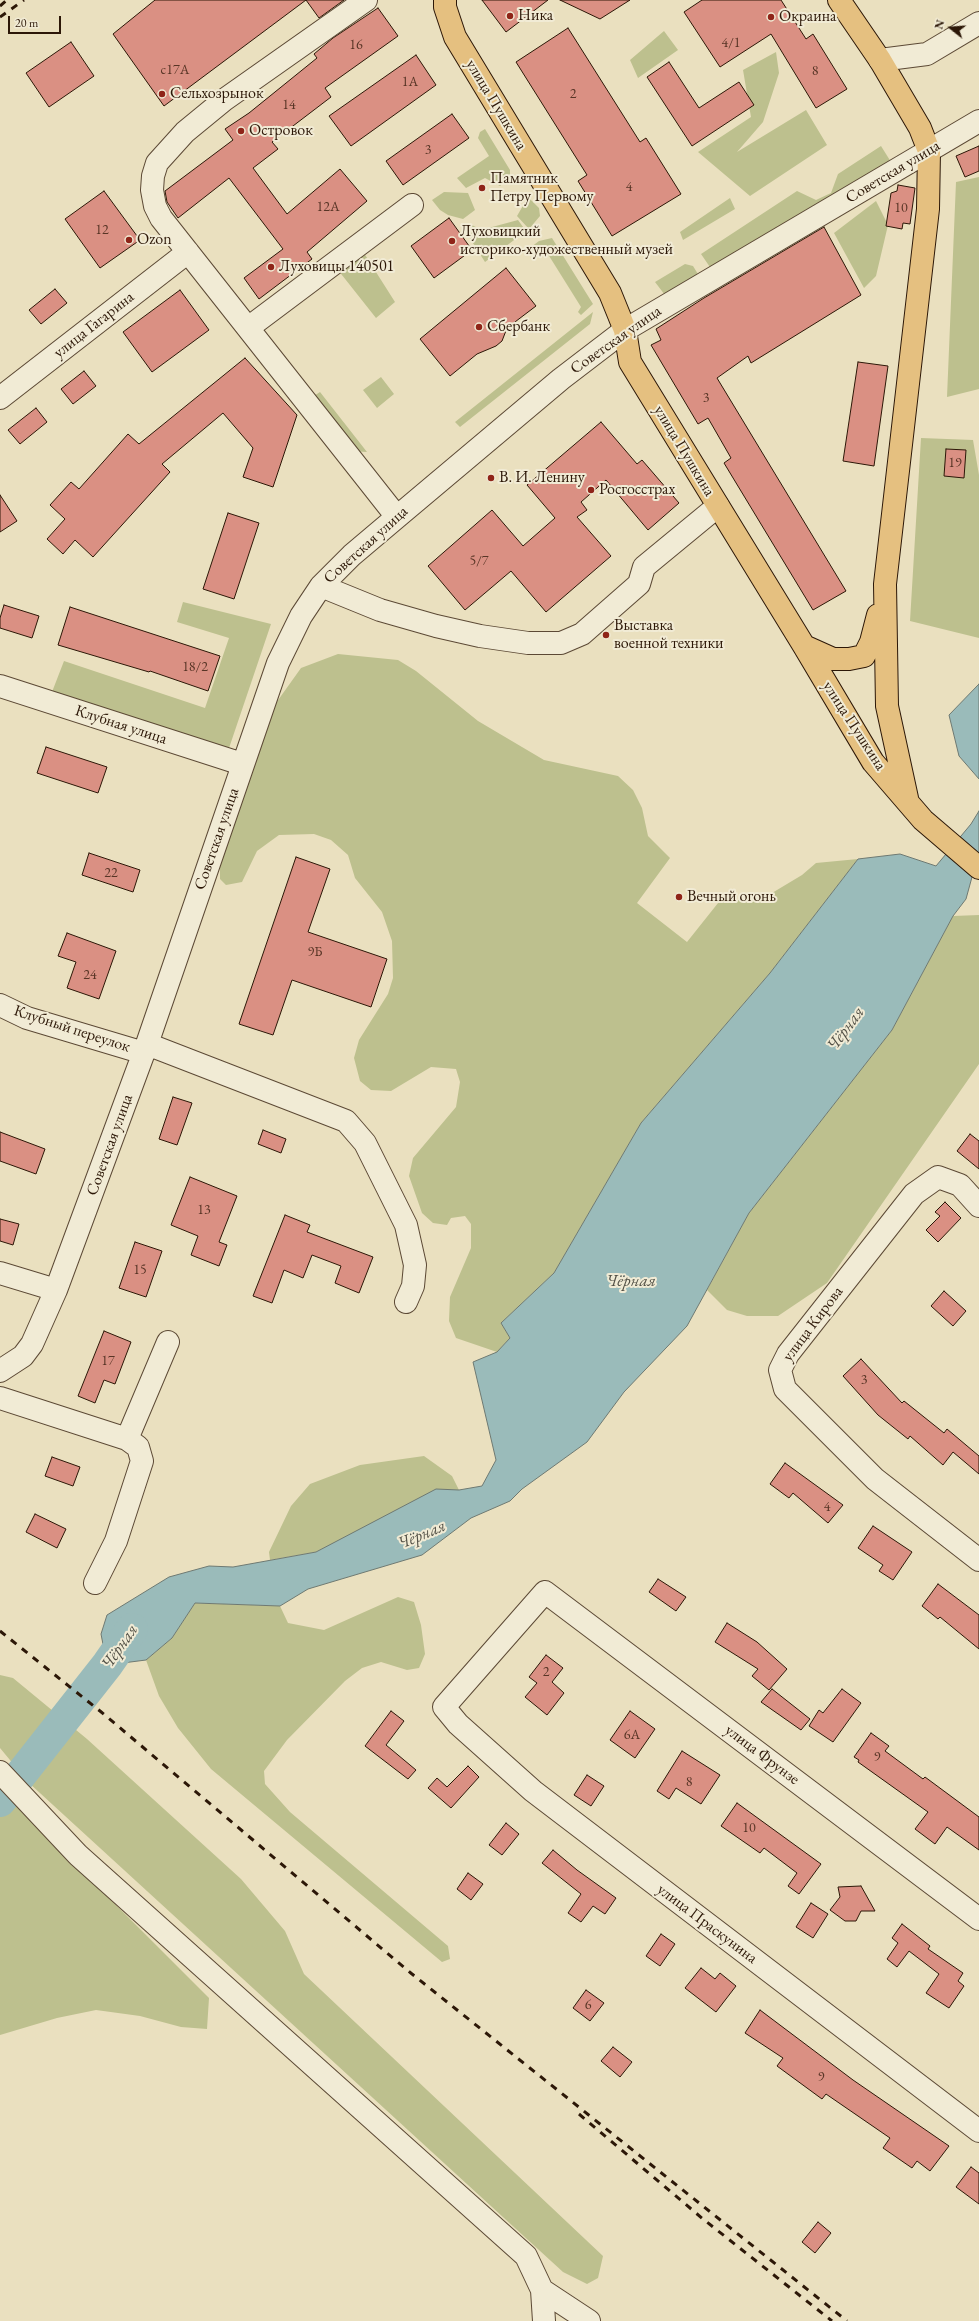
<!DOCTYPE html>
<meta charset="utf-8">
<style>
body{margin:0}
#map{position:relative;width:979px;height:2321px;overflow:hidden;background:#eae0bf;font-family:"EB Garamond",serif}
canvas{display:block}
.north{position:absolute;left:931px;top:8px;width:40px;height:40px;-webkit-text-stroke:3px #f1ebd5;paint-order:stroke;rotate:287deg;font-size:11px;font-weight:700;line-height:16px;text-align:center;color:#2c1707}
.north::after{content:'';display:block;margin:auto;width:14px;height:18px;background:#2c1707;clip-path:polygon(50% 0,100% 100%,50% 72%,0 100%)}
.scale{position:absolute;left:8px;top:16px;width:53px;height:18px;box-sizing:border-box;border:2px solid #2c1707;border-top:0;padding-left:5px;font-size:12px;line-height:14px;white-space:nowrap;color:#2c1707;-webkit-text-stroke:3px #f1ebd5;paint-order:stroke}
</style>
<div id="map">
<canvas width="979" height="2321"></canvas>
<div class="north">N</div>
<div class="scale">20 m</div>
</div>
<script>
const g = document.querySelector('canvas').getContext('2d');
g.lineJoin = 'round';
function paint(path, color) {
  g.fillStyle = color;
  g.fill(path, 'evenodd');
}
function toPath(rows) {
  const path = new Path2D();
  for (const r of rows) {
    path.moveTo(r[0], r[1]);
    for (let i = 2; i < r.length; i += 2) path.lineTo(r[i], r[i + 1]);
  }
  return path;
}
function trace(path, color, width, dash) {
  g.strokeStyle = color;
  g.lineWidth = width;
  g.lineCap = dash ? 'butt' : 'round';
  g.setLineDash(dash || []);
  g.stroke(path);
}
function label(font, color, halo, rows, align = 'center') {
  g.font = font + ' "EB Garamond",serif';
  g.lineWidth = 4;
  g.setLineDash([]);
  g.textBaseline = 'middle';
  g.strokeStyle = halo;
  g.fillStyle = color;
  for (const [text, x, y, turn = 0] of rows) {
    g.save();
    g.translate(x, y);
    g.rotate((+turn || 0) * Math.PI / 180);
    g.textAlign = isNaN(turn) ? turn : align;
    if (halo) g.strokeText(text, 0, 0);
    g.fillText(text, 0, 0);
    g.restore();
  }
}
paint(toPath([
 [664,31,678,50,638,78,630,60],
 [776,52,779,73,763,122,737,152,806,110,827,145,750,196,698,152,751,117,743,70],
 [485,129,510,170,510,177,500,186,485,178,466,188,457,178,489,156,478,138,480,132],
 [881,146,896,170,714,273,701,254,797,191,816,200,831,193,838,174],
 [979,177,979,389,947,397,956,182],
 [444,192,468,193,475,210,463,219,448,215,440,210,432,200],
 [528,197,539,208,540,216,529,229,517,216],
 [730,198,735,209,683,240,680,232],
 [876,201,888,225,876,276,864,288,834,233],
 [518,220,526,231,485,262,466,232,472,225,481,230],
 [552,238,593,304,581,315,578,312,581,307,546,251,536,254,531,247,539,241],
 [362,250,395,302,376,318,338,270],
 [685,264,693,266,701,279,668,299,655,282],
 [593,312,590,324,460,427,455,422],
 [381,377,394,394,377,408,363,390],
 [320,392,367,452,333,450,297,407],
 [921,438,973,440,979,475,979,638,910,621],
 [183,602,271,624,227,754,52,692,64,661,205,708,229,638,177,622],
 [338,654,398,660,416,671,478,721,544,760,618,776,633,790,642,808,648,836,670,858,637,903,687,942,722,898,747,901,772,893,802,875,816,863,858,859,770,973,641,1123,554,1273,501,1323,510,1338,497,1352,456,1338,449,1321,450,1297,471,1248,471,1224,465,1216,451,1218,447,1225,433,1223,422,1213,409,1176,413,1158,456,1107,460,1082,456,1069,431,1067,391,1091,371,1090,360,1081,354,1058,359,1040,388,994,393,978,392,941,382,912,355,878,348,855,331,840,314,834,279,835,257,851,242,882,226,885,220,879,220,858,276,703,301,668],
 [979,915,979,1064,827,1283,778,1316,747,1316,727,1310,707,1290,749,1213,892,1030,953,916],
 [424,1456,452,1476,459,1490,316,1552,270,1560,269,1552,291,1506,310,1484,360,1465],
 [398,1597,414,1602,421,1625,425,1654,419,1668,407,1670,381,1662,362,1668,345,1681,287,1740,264,1771,265,1784,290,1812,448,1946,450,1959,442,1962,211,1769,178,1728,159,1696,146,1660,172,1638,195,1603,280,1606,288,1623,324,1630],
 [0,1675,13,1678,87,1739,241,1879,285,1931,304,1974,603,2256,598,2278,587,2284,563,2272,29,1783,0,1748],
 [0,1789,209,1998,207,2029,181,2027,140,2016,96,2010,57,2018,0,2035]
]), '#bdc08e');
const water = toPath([
 [979,684,979,779,959,756,949,715,979,684],
 [979,811,979,869,972,877,966,899,953,916,892,1030,749,1213,687,1326,624,1392,587,1442,522,1489,510,1501,471,1518,422,1555,308,1589,280,1606,195,1603,172,1638,146,1660,107,1665,101,1634,107,1615,169,1577,209,1566,233,1567,316,1552,436,1489,459,1490,482,1486,496,1460,473,1362,497,1352,510,1338,501,1323,554,1273,641,1123,770,973,858,859,900,854,936,866,971,824,979,811]
]);
paint(water, '#9abbba');
trace(water, '#6e7972', 1);
trace(toPath([
 [0,1801,107,1665,132,1629]
]), '#9abbba', 32);
const building = toPath([
 [155,0,306,0,164,106,113,34,155,0],
 [306,0,344,0,319,18,306,0],
 [482,0,548,0,506,32,482,0],
 [560,0,630,0,600,19,560,0],
 [702,0,781,0,806,39,813,34,847,89,816,108,771,34,720,67,684,12,702,0],
 [378,8,398,36,325,88,331,97,272,142,278,149,253,168,287,214,340,169,367,201,307,252,312,259,259,299,244,278,283,249,229,178,178,218,167,202,165,191,233,140,225,129,249,113,317,58,314,54,333,38,378,8],
 [568,28,640,142,646,138,681,194,612,236,578,181,587,175,516,62,568,28],
 [71,42,94,76,49,107,26,73,71,42],
 [416,55,436,85,351,146,329,116,416,55],
 [669,62,699,108,739,82,754,105,692,146,647,77,669,62],
 [452,114,469,138,403,185,386,161,452,114],
 [979,146,979,171,965,177,956,156,979,146],
 [898,185,915,188,910,224,903,223,902,229,886,226,891,193,897,191,898,185],
 [104,191,140,240,100,268,65,219,104,191],
 [449,218,472,250,434,278,411,246,449,218],
 [824,227,861,295,751,363,748,356,717,378,846,591,813,610,724,463,731,458,708,418,698,424,651,345,661,340,656,329,704,298,824,227],
 [506,268,536,306,507,328,502,341,496,346,477,354,450,376,420,339,506,268],
 [55,289,67,303,41,324,29,310,55,289],
 [180,290,209,330,152,372,123,332,180,290],
 [245,358,297,415,273,487,243,477,253,448,223,413,162,464,170,472,93,557,75,540,63,554,47,539,65,519,50,505,71,482,79,489,128,434,139,444,245,358],
 [858,362,888,366,874,466,843,461,858,362],
 [84,371,96,386,73,404,61,389,84,371],
 [36,408,47,422,20,444,8,430,36,408],
 [601,422,637,464,642,460,679,503,648,530,606,480,581,502,587,510,577,517,611,556,546,612,511,571,465,610,428,566,492,510,523,546,555,518,527,485,601,422],
 [946,449,966,450,964,478,944,476,946,449],
 [0,495,17,521,0,532,0,495],
 [228,513,259,523,234,599,203,589,228,513],
 [4,605,39,616,32,638,0,628,0,618,4,605],
 [70,607,220,656,208,691,150,671,149,672,58,645,70,607],
 [46,747,107,767,98,793,37,773,46,747],
 [89,853,140,870,133,892,82,875,89,853],
 [296,857,330,869,308,932,387,959,371,1007,292,980,273,1035,239,1024,296,857],
 [67,933,116,951,99,999,67,988,76,962,58,956,67,933],
 [173,1097,192,1103,177,1145,159,1139,173,1097],
 [263,1130,286,1139,281,1153,258,1144,263,1130],
 [0,1132,45,1149,36,1174,0,1161,0,1132],
 [970,1134,979,1141,979,1169,957,1151,970,1134],
 [190,1177,237,1196,219,1242,227,1245,219,1266,191,1255,198,1236,171,1225,190,1177],
 [945,1202,961,1218,938,1242,926,1230,940,1216,935,1212,945,1202],
 [285,1215,310,1225,307,1232,373,1257,359,1293,335,1283,341,1266,312,1255,303,1278,284,1270,272,1303,253,1296,285,1215],
 [0,1219,19,1224,13,1245,0,1241,0,1219],
 [135,1242,162,1251,146,1297,119,1288,135,1242],
 [944,1291,966,1311,953,1326,931,1306,944,1291],
 [104,1331,131,1342,115,1384,104,1380,95,1403,78,1396,104,1331],
 [861,1359,902,1403,904,1401,944,1433,947,1429,979,1456,979,1474,953,1452,943,1465,910,1436,908,1439,878,1415,843,1376,861,1359],
 [52,1457,80,1467,73,1486,45,1476,52,1457],
 [785,1463,843,1505,828,1523,793,1493,789,1498,770,1484,785,1463],
 [35,1514,66,1529,57,1548,26,1532,35,1514],
 [873,1526,912,1552,893,1580,879,1571,883,1565,858,1548,873,1526],
 [658,1579,686,1597,676,1611,649,1592,658,1579],
 [938,1584,979,1615,979,1649,940,1617,938,1619,922,1606,938,1584],
 [727,1623,757,1642,787,1669,769,1690,752,1676,758,1669,715,1642,727,1623],
 [546,1655,563,1668,552,1682,564,1693,547,1715,525,1697,537,1683,529,1677,546,1655],
 [772,1689,810,1719,801,1730,761,1702,772,1689],
 [842,1689,861,1703,833,1742,809,1726,819,1710,823,1713,842,1689],
 [391,1711,404,1721,386,1745,416,1770,408,1779,365,1746,391,1711],
 [630,1711,655,1729,635,1758,610,1740,630,1711],
 [871,1733,889,1746,885,1751,923,1779,925,1777,979,1817,979,1850,947,1827,935,1844,915,1829,928,1812,858,1762,859,1760,854,1757,871,1733],
 [682,1751,720,1775,701,1804,676,1788,669,1799,657,1791,682,1751],
 [468,1766,479,1777,451,1808,428,1788,437,1778,447,1787,468,1766],
 [587,1775,604,1786,591,1806,574,1795,587,1775],
 [737,1803,821,1864,799,1894,788,1886,797,1873,764,1848,760,1853,721,1826,737,1803],
 [506,1823,519,1834,502,1855,489,1845,506,1823],
 [553,1850,577,1870,616,1898,605,1914,593,1906,581,1922,568,1913,581,1894,542,1863,553,1850],
 [468,1873,483,1884,471,1900,457,1889,468,1873],
 [861,1886,875,1911,861,1911,856,1921,845,1921,830,1910,840,1897,838,1887,861,1886],
 [811,1903,828,1914,813,1938,796,1927,811,1903],
 [902,1924,930,1946,928,1949,963,1973,958,1981,964,1986,949,2008,926,1993,939,1974,909,1951,897,1967,887,1959,898,1943,892,1938,902,1924],
 [661,1934,675,1944,660,1966,646,1956,661,1934],
 [701,1968,715,1979,720,1973,736,1986,716,2012,685,1988,701,1968],
 [586,1990,604,2003,590,2021,573,2008,586,1990],
 [760,2010,853,2080,949,2146,930,2171,917,2161,912,2168,883,2148,890,2138,826,2094,822,2099,777,2066,783,2058,745,2033,760,2010],
 [613,2047,632,2062,620,2077,601,2061,613,2047],
 [971,2167,979,2173,979,2204,956,2187,971,2167],
 [818,2222,831,2233,815,2253,802,2242,818,2222]
]);
paint(building, '#da9083');
trace(building, '#2c1707', 1);
const minor = toPath([
 [366,0,224,100,185,132,157,163,153,176,152,190,155,206,161,218,397,517],
 [880,60,927,54,979,23],
 [248,328,412,205],
 [0,398,188,252],
 [321,586,380,610,436,626,480,636,528,643,561,643,582,634,639,584,644,567,718,506],
 [0,686,242,764],
 [0,1005,27,1018,144,1053],
 [147,1044,346,1121,365,1143,406,1225,415,1265,413,1286,406,1302],
 [979,1206,960,1185,938,1177,914,1194,788,1354,780,1370,785,1389,875,1479,979,1560],
 [0,1273,56,1290],
 [0,1371,23,1356,32,1344,56,1290,147,1044,278,663,301,616,321,586,352,555,397,517,561,379,625,330,979,121],
 [0,1398,127,1439,138,1447,142,1461,116,1541,95,1583],
 [127,1439,168,1342],
 [0,1772,78,1855,526,2256,542,2290,544,2321],
 [979,1919,545,1592,444,1707,458,1724,533,1791,979,2131],
 [542,2290,589,2321]
]);
const major = toPath([
 [445,0,445,7,455,37,610,293,625,330,630,362,804,646,873,762,923,820,979,868],
 [839,0,880,60,920,128,929,151,928,209,885,584,887,706,907,798],
 [804,646,833,659,849,659,864,656,871,642,878,615]
]);
trace(minor, '#5c4935', 24);
trace(major, '#2c1707', 24);
trace(minor, '#f1ebd5', 22);
trace(major, '#e5c080', 22);
trace(toPath([
 [0,6,7,0],
 [0,17,24,0],
 [0,1631,100,1711,412,1974,847,2321],
 [579,2114,703,2219,832,2321]
]), '#2c1707', 3, [7, 7]);
for (const [x, y, r, color] of [
 [510,16,4,"#8f2418"],
 [771,17,4,"#8f2418"],
 [162,94,4,"#8f2418"],
 [241,131,4,"#8f2418"],
 [482,188,4,"#8f2418"],
 [129,240,4,"#8f2418"],
 [452,241,4,"#8f2418"],
 [271,267,4,"#8f2418"],
 [479,327,4,"#8f2418"],
 [491,478,4,"#8f2418"],
 [591,490,4,"#8f2418"],
 [606,635,4,"#8f2418"],
 [679,897,4,"#8f2418"]
]) {
  const dot = new Path2D();
  dot.arc(x, y, r, 0, 2 * Math.PI);
  g.fillStyle = color;
  g.fill(dot);
  trace(dot, '#f1ebd5', 1.5);
}
label('14px', '#583526', null, [
 ["4/1",731,43],
 ["16",356,45],
 ["с17А",175,70],
 ["8",815,71],
 ["1А",410,82],
 ["2",573,94],
 ["14",289,105],
 ["3",428,150],
 ["4",629,187],
 ["12А",328,207],
 ["10",901,208],
 ["12",102,230],
 ["3",706,398],
 ["19",955,463],
 ["5/7",479,561],
 ["18/2",195,667],
 ["22",111,873],
 ["9Б",315,952],
 ["24",90,975],
 ["13",204,1210],
 ["15",140,1270],
 ["17",108,1361],
 ["3",864,1380],
 ["4",827,1507],
 ["2",546,1672],
 ["6А",632,1735],
 ["9",877,1757],
 ["8",689,1782],
 ["10",749,1828],
 ["6",588,2005],
 ["9",821,2077]
]);
label('16px', '#2c1707', '#f1ebd5', [
 ["Ника",518,16],
 ["Окраина",779,17],
 ["Сельхозрынок",170,94],
 ["Островок",249,131],
 ["Памятник",490,179],
 ["Петру Первому",490,197],
 ["Луховицкий",460,232],
 ["историко-художественный музей",460,250],
 ["Ozon",137,240],
 ["Луховицы 140501",279,267],
 ["Сбербанк",487,327],
 ["В. И. Ленину",499,478],
 ["Росгосстрах",599,490],
 ["Выставка",614,626],
 ["военной техники",614,644],
 ["Вечный огонь",687,897]
], 'left');
label('16px', '#2c1707', '#f1ebd5', [
 ["улица Пушкина",496,105,59],
 ["Советская улица",893,172,-31],
 ["улица Гагарина",94,325,-38],
 ["Советская улица",616,340,-35],
 ["улица Пушкина",684,451,59],
 ["Советская улица",366,545,-42],
 ["Клубная улица",121,725,18],
 ["улица Пушкина",854,726,57],
 ["Советская улица",217,839,-71],
 ["Клубный переулок",72,1029,18],
 ["Советская улица",110,1145,-70],
 ["улица Кирова",813,1324,-53],
 ["улица Фрунзе",762,1755,37],
 ["улица Праскунина",707,1924,37]
]);
label('italic 17px', '#525046', '#f1ebd5', [
 ["Чёрная",846,1029,-53],
 ["Чёрная",631,1281],
 ["Чёрная",422,1535,-23],
 ["Чёрная",120,1647,-55]
]);
</script>
